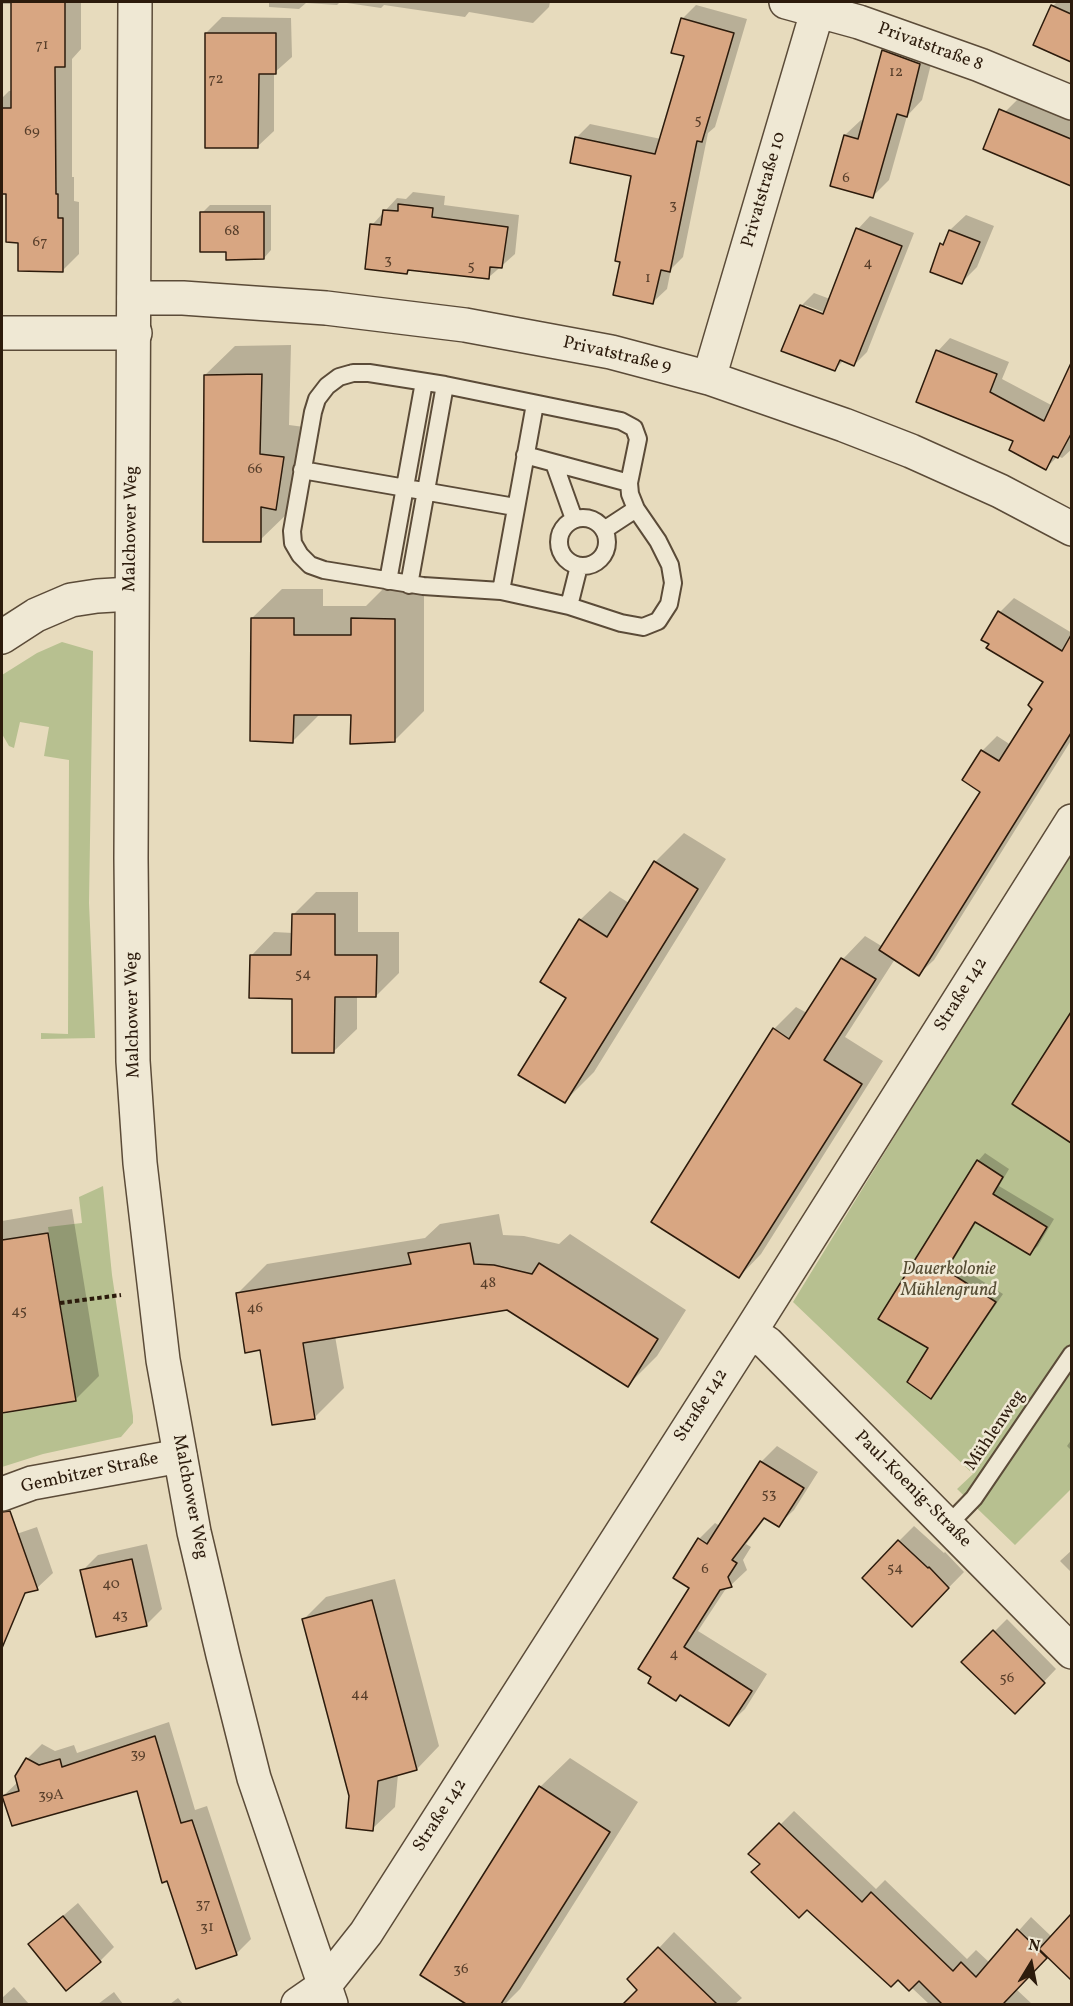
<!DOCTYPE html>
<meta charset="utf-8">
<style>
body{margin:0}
#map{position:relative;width:1073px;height:2006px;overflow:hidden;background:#e7dbbd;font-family:Vollkorn,serif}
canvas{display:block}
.frame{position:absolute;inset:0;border:3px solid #2c1b0c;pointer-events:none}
.north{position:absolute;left:1001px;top:1934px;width:60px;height:60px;-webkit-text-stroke:4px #efe8d4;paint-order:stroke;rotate:10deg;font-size:16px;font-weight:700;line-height:24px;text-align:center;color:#2c1b0c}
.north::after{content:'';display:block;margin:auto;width:21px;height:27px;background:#2c1b0c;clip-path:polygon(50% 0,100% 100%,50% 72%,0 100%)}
</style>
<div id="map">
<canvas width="1073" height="2006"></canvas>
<div class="frame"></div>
<div class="north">N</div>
</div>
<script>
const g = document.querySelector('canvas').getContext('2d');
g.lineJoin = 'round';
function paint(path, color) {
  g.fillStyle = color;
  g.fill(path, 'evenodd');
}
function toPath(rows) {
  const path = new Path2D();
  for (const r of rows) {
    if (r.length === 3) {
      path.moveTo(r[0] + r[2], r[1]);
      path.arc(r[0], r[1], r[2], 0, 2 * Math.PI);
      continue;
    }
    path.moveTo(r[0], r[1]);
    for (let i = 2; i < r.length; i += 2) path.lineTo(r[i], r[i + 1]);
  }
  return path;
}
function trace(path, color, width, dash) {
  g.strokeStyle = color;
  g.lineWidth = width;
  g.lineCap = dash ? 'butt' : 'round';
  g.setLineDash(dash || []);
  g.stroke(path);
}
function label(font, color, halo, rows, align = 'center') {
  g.font = font + ' Vollkorn,serif';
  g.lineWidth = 5;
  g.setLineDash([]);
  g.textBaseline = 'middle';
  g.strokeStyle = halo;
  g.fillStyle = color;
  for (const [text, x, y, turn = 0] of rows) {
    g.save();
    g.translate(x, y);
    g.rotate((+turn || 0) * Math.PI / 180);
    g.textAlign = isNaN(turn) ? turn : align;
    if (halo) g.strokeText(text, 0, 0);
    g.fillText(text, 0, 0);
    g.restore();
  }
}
paint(toPath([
 [62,642,93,651,89,903,95,1038,41,1039,41,1033,68,1034,69,760,44,756,49,727,20,722,14,748,9,746,2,734,2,675,37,653],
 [1071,849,1071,1489,1015,1545,957,1489,973,1474,793,1302],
 [103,1186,112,1275,133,1416,133,1423,121,1437,43,1454,2,1467,2,1414,76,1401,48,1227,82,1223,79,1197]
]), '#b7c090');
paint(toPath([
 [2,2,81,2,81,49,72,59,72,177,74,177,74,201,79,202,79,254,62,271,19,241,8,192,2,192,2,98,9,91,13,91,13,4,2,4],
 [269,2,550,2,549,7,533,23,469,12,465,17,384,5,381,8,340,2,337,5,306,3,299,9,269,7],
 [1057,2,1072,2,1072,60,1035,44,1053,6],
 [696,5,747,19,715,127,708,133,683,257,671,269,667,289,653,302,622,261,633,175,576,138,590,124,661,139,686,55,682,19],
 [222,17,291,18,292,57,274,73,274,131,258,146,206,33],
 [899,35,935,48,922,100,907,116,889,180,873,196,832,184,845,135,861,120,864,121,883,51],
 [1021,96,1072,117,1072,185,988,150,1006,111],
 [413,192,445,196,444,205,519,215,515,254,488,278,411,269,407,272,372,225,397,198,406,199],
 [210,205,271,205,271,250,264,258,227,251,202,213],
 [966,215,994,226,977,267,962,282,932,272,942,244,947,238,950,230],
 [870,216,914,233,867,352,854,365,844,360,834,370,801,306,814,293,830,299,858,229],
 [805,305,831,315,830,318,805,308],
 [950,338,1009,362,1002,379,1053,406,1072,366,1072,449,1062,458,1058,456,1046,468,1015,440,938,351],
 [291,345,289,425,312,428,305,479,290,494,290,511,260,540,205,375,235,346],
 [282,589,323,589,323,606,366,606,383,589,424,590,424,711,394,741,353,714,320,714,293,741,252,618],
 [1014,598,1072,633,1072,739,934,960,919,974,895,959,845,1037,883,1061,761,1254,739,1277,774,1029,796,1007,807,1013,843,959,865,936,883,947,982,791,982,751,997,736,1011,745,1035,708,1045,681,1000,612],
 [684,833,726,859,594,1072,565,1101,568,998,580,920,610,891,629,903,655,862],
 [316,892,358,892,358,932,399,932,399,973,376,996,357,996,357,1029,333,1052,294,997,251,956,274,932,293,933,293,915],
 [985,1153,1009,1169,999,1186,1054,1219,1038,1246,1030,1253,977,1221,952,1262,1003,1294,938,1389,931,1397,930,1347,880,1318,978,1161],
 [72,1209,99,1376,75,1400,2,1412,2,1221],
 [499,1214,503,1235,524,1236,559,1244,570,1234,686,1310,657,1356,627,1386,507,1309,335,1336,344,1388,314,1418,261,1349,238,1293,267,1264,425,1238,440,1224],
 [1072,1439,1072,1451,1067,1446],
 [777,1446,818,1472,794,1510,778,1525,766,1517,746,1544,751,1547,743,1560,747,1570,731,1585,727,1587,698,1631,767,1674,745,1709,729,1724,681,1694,676,1699,691,1588,699,1539,715,1523,720,1526,761,1462],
 [914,1526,944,1553,945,1552,964,1572,912,1625,899,1541],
 [37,1527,53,1573,37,1588,29,1590,22,1598,2,1605,2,1539],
 [147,1544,162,1609,146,1625,82,1571,98,1555],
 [1072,1550,1072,1573,1060,1561],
 [395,1579,439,1746,417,1769,398,1774,395,1807,372,1829,350,1795,304,1619,326,1597],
 [1007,1619,1056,1669,1015,1712,964,1662],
 [169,1722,195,1810,207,1806,251,1939,236,1954,138,1789,3,1796,18,1782,27,1759,42,1744,55,1751,74,1745,77,1753],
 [570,1758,638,1802,520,1989,505,2004,468,2004,422,1975,540,1787],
 [794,1811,876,1889,885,1880,967,1959,976,1950,990,1963,1031,1917,1052,1937,1072,1918,1072,1976,1070,1977,1048,1956,1016,1989,1032,2004,929,2004,911,1987,751,1854],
 [78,1903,114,1947,100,1961,30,1944],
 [674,1932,742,1998,735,2004,639,2004,632,1998,640,1990,659,1948],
 [14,1987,29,2004,2,2004,2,1998],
 [114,1992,123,2004,98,2004],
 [178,1998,183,2004,170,2004]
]), '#0003');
const building = toPath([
 [11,2,65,2,65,67,55,67,56,194,58,194,58,218,63,218,63,272,18,271,18,243,6,242,6,194,2,194,2,108,11,108,11,2],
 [1051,5,1071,14,1071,62,1033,45,1051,5],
 [681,18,734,33,702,142,697,141,670,272,661,270,653,304,613,295,620,262,615,261,631,176,570,163,575,137,655,154,684,56,671,53,681,18],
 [205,33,276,33,276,74,259,74,258,148,205,148,205,33],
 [882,50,920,64,907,117,897,114,873,198,830,186,844,135,858,139,882,50],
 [999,109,1071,139,1071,186,983,149,999,109],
 [398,204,433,208,432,217,508,227,502,268,490,267,489,279,408,270,407,274,365,269,370,224,381,225,383,210,398,211,398,204],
 [200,212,264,212,264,259,226,260,226,252,200,252,200,212],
 [856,228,902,246,854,366,840,360,835,371,781,351,800,305,823,314,856,228],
 [949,230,980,242,962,284,930,272,940,243,943,245,949,230],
 [936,350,997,374,990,392,1044,421,1071,363,1071,434,1058,458,1053,456,1046,470,1009,450,1013,441,916,402,936,350],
 [262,374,260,454,284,457,276,510,261,507,261,542,203,542,204,375,262,374],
 [998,611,1062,651,1071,635,1071,733,919,976,879,950,980,792,962,780,981,750,999,761,1032,709,1028,705,1043,682,986,648,989,644,981,640,998,611],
 [251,618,294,618,294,635,351,635,351,618,395,619,395,742,350,744,351,715,294,715,293,743,250,741,251,618],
 [654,861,698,889,565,1103,518,1075,566,998,540,982,579,919,607,937,654,861],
 [292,914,335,914,335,955,377,955,376,997,335,997,334,1053,292,1053,292,999,249,998,250,955,291,955,292,914],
 [841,958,876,979,824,1060,862,1084,739,1278,651,1222,773,1028,789,1039,841,958],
 [1071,1012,1071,1143,1012,1104,1071,1012],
 [977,1160,1003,1177,993,1194,1047,1227,1030,1255,975,1222,946,1270,996,1302,931,1399,907,1382,928,1348,878,1319,977,1160],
 [48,1233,76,1401,2,1413,2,1240,48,1233],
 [470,1243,474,1264,494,1265,532,1274,539,1263,658,1339,628,1387,507,1310,303,1343,315,1419,272,1425,260,1350,245,1353,236,1293,411,1264,408,1253,470,1243],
 [760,1461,804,1488,779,1527,764,1518,732,1560,737,1563,728,1577,732,1587,720,1590,684,1647,752,1691,729,1726,680,1695,676,1701,648,1683,651,1677,638,1669,689,1588,673,1578,698,1538,707,1544,760,1461],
 [10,1511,38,1590,25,1593,2,1648,2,1512,10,1511],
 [898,1540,928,1568,929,1567,949,1588,912,1627,862,1578,898,1540],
 [132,1559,147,1626,96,1637,80,1570,132,1559],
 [372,1600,417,1770,378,1781,373,1831,346,1828,349,1796,302,1619,372,1600],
 [993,1630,1045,1683,1015,1714,961,1662,993,1630],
 [155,1736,181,1823,192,1820,237,1955,196,1969,167,1881,162,1883,137,1791,12,1826,2,1796,19,1791,15,1776,26,1758,39,1765,60,1759,62,1767,155,1736],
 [539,1786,610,1832,501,2004,466,2004,420,1975,539,1786],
 [779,1823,862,1902,871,1892,953,1971,961,1962,976,1977,1017,1929,1047,1958,1004,2003,1005,2004,942,2004,919,1981,909,1991,898,1980,891,1987,807,1910,799,1918,751,1872,760,1864,748,1854,779,1823],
 [1071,1914,1071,1980,1039,1949,1071,1914],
 [63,1916,101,1962,66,1991,28,1944,63,1916],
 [658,1947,717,2004,623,2004,637,1990,627,1979,658,1947]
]);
paint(building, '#d8a682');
trace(building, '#2c1b0c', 1.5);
const service = toPath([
 [353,373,369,373,445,385,621,421,634,428,638,439,629,483,630,494,636,509,658,541,670,565,673,583,669,604,658,621,643,627,621,623,569,606,501,591,423,586,324,570,310,565,300,555,293,543,292,531,313,412,317,399,327,386,339,377,353,373],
 [525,455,629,483],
 [554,463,574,519],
 [302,470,515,507],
 [583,542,24],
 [604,530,636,509],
 [388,581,424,382],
 [409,585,445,385],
 [501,591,535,404],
 [569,606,579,566],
 [947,1526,974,1498,1072,1354]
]);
const minor = toPath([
 [786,2,859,22,980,65,1072,103],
 [134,298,183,298,326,308,465,325,611,352,709,378,844,425,911,451,1000,491,1072,529],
 [2,333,135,333],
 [709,378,820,2],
 [2,637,36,615,71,600,97,596,131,594],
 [750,1332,767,1343,1072,1652],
 [2,1494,32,1483,180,1456],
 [298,2004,324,1986,366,1933,750,1332,1072,821]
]);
const tertiary = toPath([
 [135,2,131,858,133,1061,140,1163,163,1360,194,1532,223,1655,254,1778,331,2004]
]);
trace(service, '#5b4b38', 20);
trace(minor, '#5b4b38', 36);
trace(tertiary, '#5b4b38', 36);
trace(toPath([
 [60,1303,121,1295]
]), '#2c1b0c', 4, [4.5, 3]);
trace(service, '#efe8d4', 16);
trace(minor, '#efe8d4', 33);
trace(tertiary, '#efe8d4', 33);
label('15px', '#573e2a', null, [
 ["71",42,46],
 ["12",896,73],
 ["72",216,80],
 ["5",698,121],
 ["69",32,132],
 ["6",846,179],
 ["3",673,206],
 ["68",232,232],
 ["67",40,243],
 ["3",388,261],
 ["4",868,264],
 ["5",471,267],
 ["1",648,279],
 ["66",255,470],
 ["54",303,975],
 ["48",488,1284],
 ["46",255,1309],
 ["45",19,1312],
 ["53",769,1495],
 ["54",895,1569],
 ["6",705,1570],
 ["40",111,1585],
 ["43",120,1616],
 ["4",674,1655],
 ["56",1007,1679],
 ["44",360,1695],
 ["39",138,1755],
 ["39A",51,1796],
 ["37",203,1905],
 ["31",207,1928],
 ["36",461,1970]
]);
label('18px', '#2c1b0c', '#efe8d4', [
 ["Privatstraße 8",930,48,20],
 ["Privatstraße 10",765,190,-74],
 ["Privatstraße 9",617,356,13],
 ["Malchower Weg",132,529,-89],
 ["Straße 142",962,995,-58],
 ["Malchower Weg",134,1015,-91],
 ["Straße 142",702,1406,-57],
 ["Mühlenweg",996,1431,-56],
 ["Gembitzer Straße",90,1474,-12],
 ["Paul-Koenig-Straße",912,1490,45],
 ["Malchower Weg",189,1497,79],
 ["Straße 142",441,1816,-57]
]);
label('italic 18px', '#564d34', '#efe8d4', [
 ["Dauerkolonie",949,1271],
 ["Mühlengrund",949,1292]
]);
</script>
